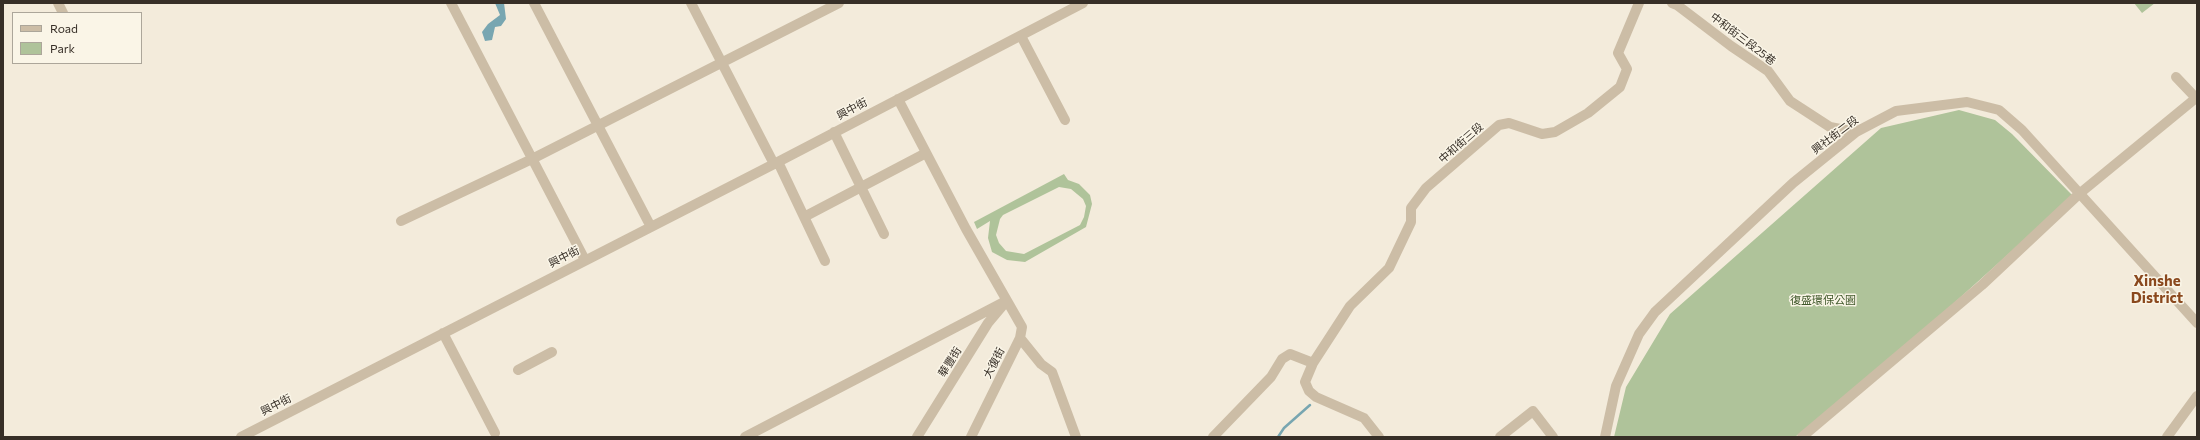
<!DOCTYPE html>
<meta charset="utf-8">
<style>
body{margin:0}
#map{position:relative;width:2200px;height:440px;overflow:hidden;background:#f3ebdb;font-family:Commissioner,sans-serif}
canvas{display:block}
.frame{position:absolute;inset:0;border:4px solid #372f27;pointer-events:none}
.legend{position:absolute;left:12px;top:12px;width:130px;height:52px;box-sizing:border-box;background:#faf5e7;border:1px solid #aca69a;margin:0;padding:5px 7px;list-style:none;font-size:12px;color:#372f27}
.legend li{display:flex;align-items:center;gap:8px;height:20px}
.legend b{width:20px;border:1px solid #aca69a}
</style>
<div id="map">
<canvas width="2200" height="440"></canvas>
<div class="frame"></div>
<ul class="legend">
<li><b style="height:5px;background:#ccbda6"></b>Road</li>
<li><b style="height:11px;background:#afc39a"></b>Park</li>
</ul>
</div>
<script>
const g = document.querySelector('canvas').getContext('2d');
g.lineJoin = 'round';
function paint(path, color) {
  g.fillStyle = color;
  g.fill(path, 'evenodd');
}
function toPath(rows) {
  const path = new Path2D();
  for (const r of rows) {
    path.moveTo(r[0], r[1]);
    for (let i = 2; i < r.length; i += 2) path.lineTo(r[i], r[i + 1]);
  }
  return path;
}
function trace(path, color, width, dash) {
  g.strokeStyle = color;
  g.lineWidth = width;
  g.lineCap = dash ? 'butt' : 'round';
  g.setLineDash(dash || []);
  g.stroke(path);
}
function label(font, color, halo, rows, align = 'center') {
  g.font = font + ' Commissioner,"Noto Sans TC",sans-serif';
  g.lineWidth = 3;
  g.setLineDash([]);
  g.textBaseline = 'middle';
  g.strokeStyle = halo;
  g.fillStyle = color;
  for (const [text, x, y, turn = 0] of rows) {
    g.save();
    g.translate(x, y);
    g.rotate((+turn || 0) * Math.PI / 180);
    g.textAlign = isNaN(turn) ? turn : align;
    if (halo) g.strokeText(text, 0, 0);
    g.fillText(text, 0, 0);
    g.restore();
  }
}
paint(toPath([
 [2134,3,2155,3,2142,13],
 [1959,110,1995,120,2012,134,2073,196,1874,375,1795,437,1614,437,1626,387,1670,314,1881,128],
 [1064,174,1068,180,1079,184,1090,195,1092,204,1086,227,1025,262,1007,260,992,252,988,238,990,221,977,229,974,222],
 [1059,187,1071,189,1083,199,1086,206,1084,217,1080,225,1024,254,1006,251,999,243,996,235,1000,219,1003,215]
]), '#afc39a');
paint(toPath([
 [495,3,504,3,506,19,501,26,495,27,492,40,485,41,482,32,488,24,500,15]
]), '#78a6b1');
trace(toPath([
 [1278,437,1284,428,1310,405]
]), '#78a6b1', 2.5);
trace(toPath([
 [58,3,63,13],
 [451,3,585,260],
 [534,3,651,227],
 [691,3,774,164],
 [1672,3,1677,5,1731,46,1768,71,1790,101,1830,127,1856,132],
 [1021,36,1065,120],
 [2176,77,2197,99],
 [898,99,966,229,1022,327,1020,338,971,437],
 [834,132,884,234],
 [778,162,825,261],
 [804,217,926,153],
 [401,221,532,159,839,3],
 [443,333,495,433],
 [1020,338,1041,364,1052,372,1076,437],
 [518,370,552,352],
 [241,437,774,164,1083,3],
 [745,437,1006,301],
 [917,437,988,323,1004,304],
 [1213,437,1271,377,1282,359,1290,354,1313,363],
 [1379,437,1364,418,1316,397,1309,391,1305,382,1313,363,1350,306,1389,268,1411,222,1411,208,1426,188,1499,125,1509,123,1542,134,1555,132,1588,113,1620,87,1627,69,1618,53,1639,3],
 [1500,437,1533,411,1553,437],
 [1605,437,1616,386,1639,334,1655,312,1793,183,1856,132,1896,111,1967,102,1999,110,2022,130,2197,323],
 [1802,437,1982,285,2079,194,2196,98],
 [2167,437,2197,396]
]), '#ccbda6', 10);
label('11px', '#372f27', '#faf5e7', [
 ["中和街三段25巷",1743,39,37],
 ["興中街",852,109,-28],
 ["興社街二段",1835,135,-37],
 ["中和街三段",1461,143,-41],
 ["興中街",564,257,-27],
 ["華豐街",950,362,-58],
 ["大復街",994,363,-63],
 ["興中街",276,405,-27]
]);
label('11px', '#3f572a', '#faf5e7', [
 ["復盛環保公園",1823,300]
]);
label('bold 15px', '#8a481d', '#faf5e7', [
 ["Xinshe",2157,281],
 ["District",2157,298]
]);
</script>
